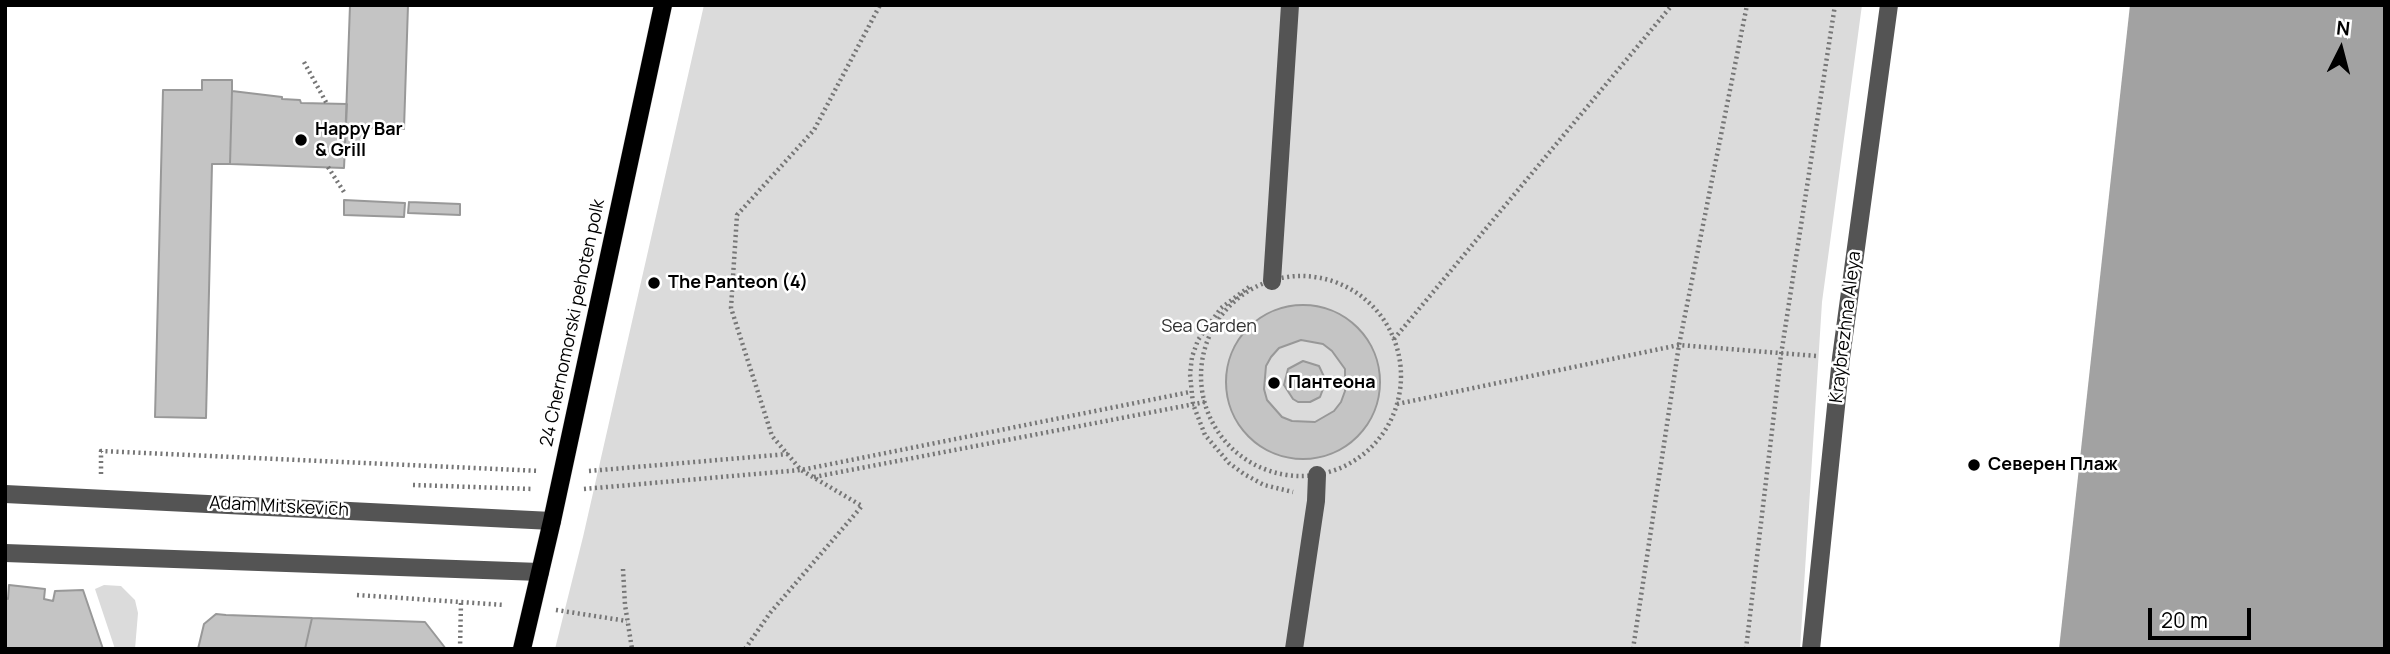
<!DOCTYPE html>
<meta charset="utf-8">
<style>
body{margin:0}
#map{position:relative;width:2390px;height:654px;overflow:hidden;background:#fff;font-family:Manrope,sans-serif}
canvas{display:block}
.frame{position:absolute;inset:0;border:7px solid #000;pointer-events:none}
.north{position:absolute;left:2306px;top:14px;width:70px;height:70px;-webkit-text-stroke:5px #fff;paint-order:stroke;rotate:6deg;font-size:19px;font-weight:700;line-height:28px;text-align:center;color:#000}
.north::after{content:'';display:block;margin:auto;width:24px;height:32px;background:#000;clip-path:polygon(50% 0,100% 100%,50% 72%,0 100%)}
.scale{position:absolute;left:2148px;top:608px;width:103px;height:32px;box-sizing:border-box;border:4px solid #000;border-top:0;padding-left:9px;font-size:21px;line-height:24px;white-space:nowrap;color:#000;-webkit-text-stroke:5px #fff;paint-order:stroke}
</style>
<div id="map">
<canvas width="2390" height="654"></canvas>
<div class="frame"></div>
<div class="north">N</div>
<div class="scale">20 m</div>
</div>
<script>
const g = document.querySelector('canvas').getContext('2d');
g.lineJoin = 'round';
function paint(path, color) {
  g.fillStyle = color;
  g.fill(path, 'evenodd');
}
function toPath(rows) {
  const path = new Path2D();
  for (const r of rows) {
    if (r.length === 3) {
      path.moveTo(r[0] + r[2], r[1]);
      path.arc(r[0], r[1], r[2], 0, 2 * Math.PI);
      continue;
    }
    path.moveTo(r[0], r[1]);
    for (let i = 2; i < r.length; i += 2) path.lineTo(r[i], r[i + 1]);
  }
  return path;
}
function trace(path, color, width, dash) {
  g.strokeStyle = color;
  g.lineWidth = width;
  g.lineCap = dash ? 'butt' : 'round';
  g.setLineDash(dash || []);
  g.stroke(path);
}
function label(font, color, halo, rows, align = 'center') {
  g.font = font + ' Manrope,sans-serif';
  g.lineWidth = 5;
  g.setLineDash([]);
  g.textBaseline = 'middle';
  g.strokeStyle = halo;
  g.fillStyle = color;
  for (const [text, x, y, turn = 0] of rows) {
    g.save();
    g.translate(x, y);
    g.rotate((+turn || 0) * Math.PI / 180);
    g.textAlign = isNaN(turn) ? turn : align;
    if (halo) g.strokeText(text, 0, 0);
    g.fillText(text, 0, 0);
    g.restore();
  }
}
paint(toPath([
 [704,5,1862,5,1822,302,1800,649,555,649,583,537],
 [104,585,121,586,135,600,138,613,135,649,115,649,95,589]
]), '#dbdbdb');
paint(toPath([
 [2130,5,2385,5,2385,649,2059,649]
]), '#a2a2a2');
const building = toPath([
 [350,5,408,5,404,129,365,128,364,145,345,144,350,5],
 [202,80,232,80,232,91,230,164,212,164,206,418,155,417,163,90,202,90,202,80],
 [232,91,282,97,282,99,300,100,301,103,347,104,344,168,230,164,232,91],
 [344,200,405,203,404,217,344,215,344,200],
 [409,202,460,204,460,215,408,213,409,202],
 [1303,382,77],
 [1301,340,1323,344,1332,351,1345,369,1345,391,1341,402,1334,411,1315,422,1292,421,1282,417,1267,400,1264,389,1266,366,1271,357,1279,348,1301,340],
 [1303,361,1319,366,1326,381,1320,397,1310,402,1298,402,1293,399,1284,385,1288,369,1303,361],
 [9,585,45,589,44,599,53,601,55,591,83,590,103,649,5,649,5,598,8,599,9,585],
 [216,614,226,615,312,618,305,649,198,649,204,624,216,614],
 [312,618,425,622,446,649,305,649,312,618]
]);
paint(building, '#c4c4c4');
trace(building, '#989898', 2);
const major = toPath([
 [522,649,552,521,663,5]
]);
trace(major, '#dbdbdb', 19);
trace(toPath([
 [304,62,327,104],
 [328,167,344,192],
 [1301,376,100],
 [1249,287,1221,308,1198,340,1192,357,1190,374,1193,404,1205,435,1229,463,1244,474,1264,485,1293,492],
 [1394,339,1672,5],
 [1397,404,1679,345,1817,356],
 [589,471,788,454],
 [101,474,101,451,539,471],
 [814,477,1205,402],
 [413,485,533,489],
 [584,489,801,470,1190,392],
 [623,569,625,605,632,649],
 [357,595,505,605],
 [556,610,627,621],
 [460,649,461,602],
 [745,649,770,613,862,506,801,470,772,436,731,308,737,215,814,130,880,5],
 [1633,649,1679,345,1747,5],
 [1746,649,1781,355,1835,5]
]), '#767676', 4.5, [2, 3.5]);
trace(toPath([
 [1272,281,1290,5],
 [5,494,552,521],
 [5,553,540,572],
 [1294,649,1316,501,1317,475],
 [1811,649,1841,358,1889,5]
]), '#545454', 18);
trace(major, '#000', 18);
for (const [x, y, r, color] of [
 [301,140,7,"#000"],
 [654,283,7,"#000"],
 [1274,383,7,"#000"],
 [1974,465,7,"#000"]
]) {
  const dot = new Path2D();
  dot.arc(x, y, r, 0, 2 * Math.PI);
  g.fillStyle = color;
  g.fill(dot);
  trace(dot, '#fff', 2.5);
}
label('bold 18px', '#000', '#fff', [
 ["Happy Bar",315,130],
 ["& Grill",315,151],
 ["The Panteon (4)",668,283],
 ["Пантеона",1288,383],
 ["Северен Плаж",1988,465]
], 'left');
label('18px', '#000', '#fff', [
 ["24 Chernomorski pehoten polk",573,323,-78],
 ["Kraybrezhna Aleya",1846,327,-83],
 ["Adam Mitskevich",279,507,3]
]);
label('18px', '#323232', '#fff', [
 ["Sea Garden",1209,327]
]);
</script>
